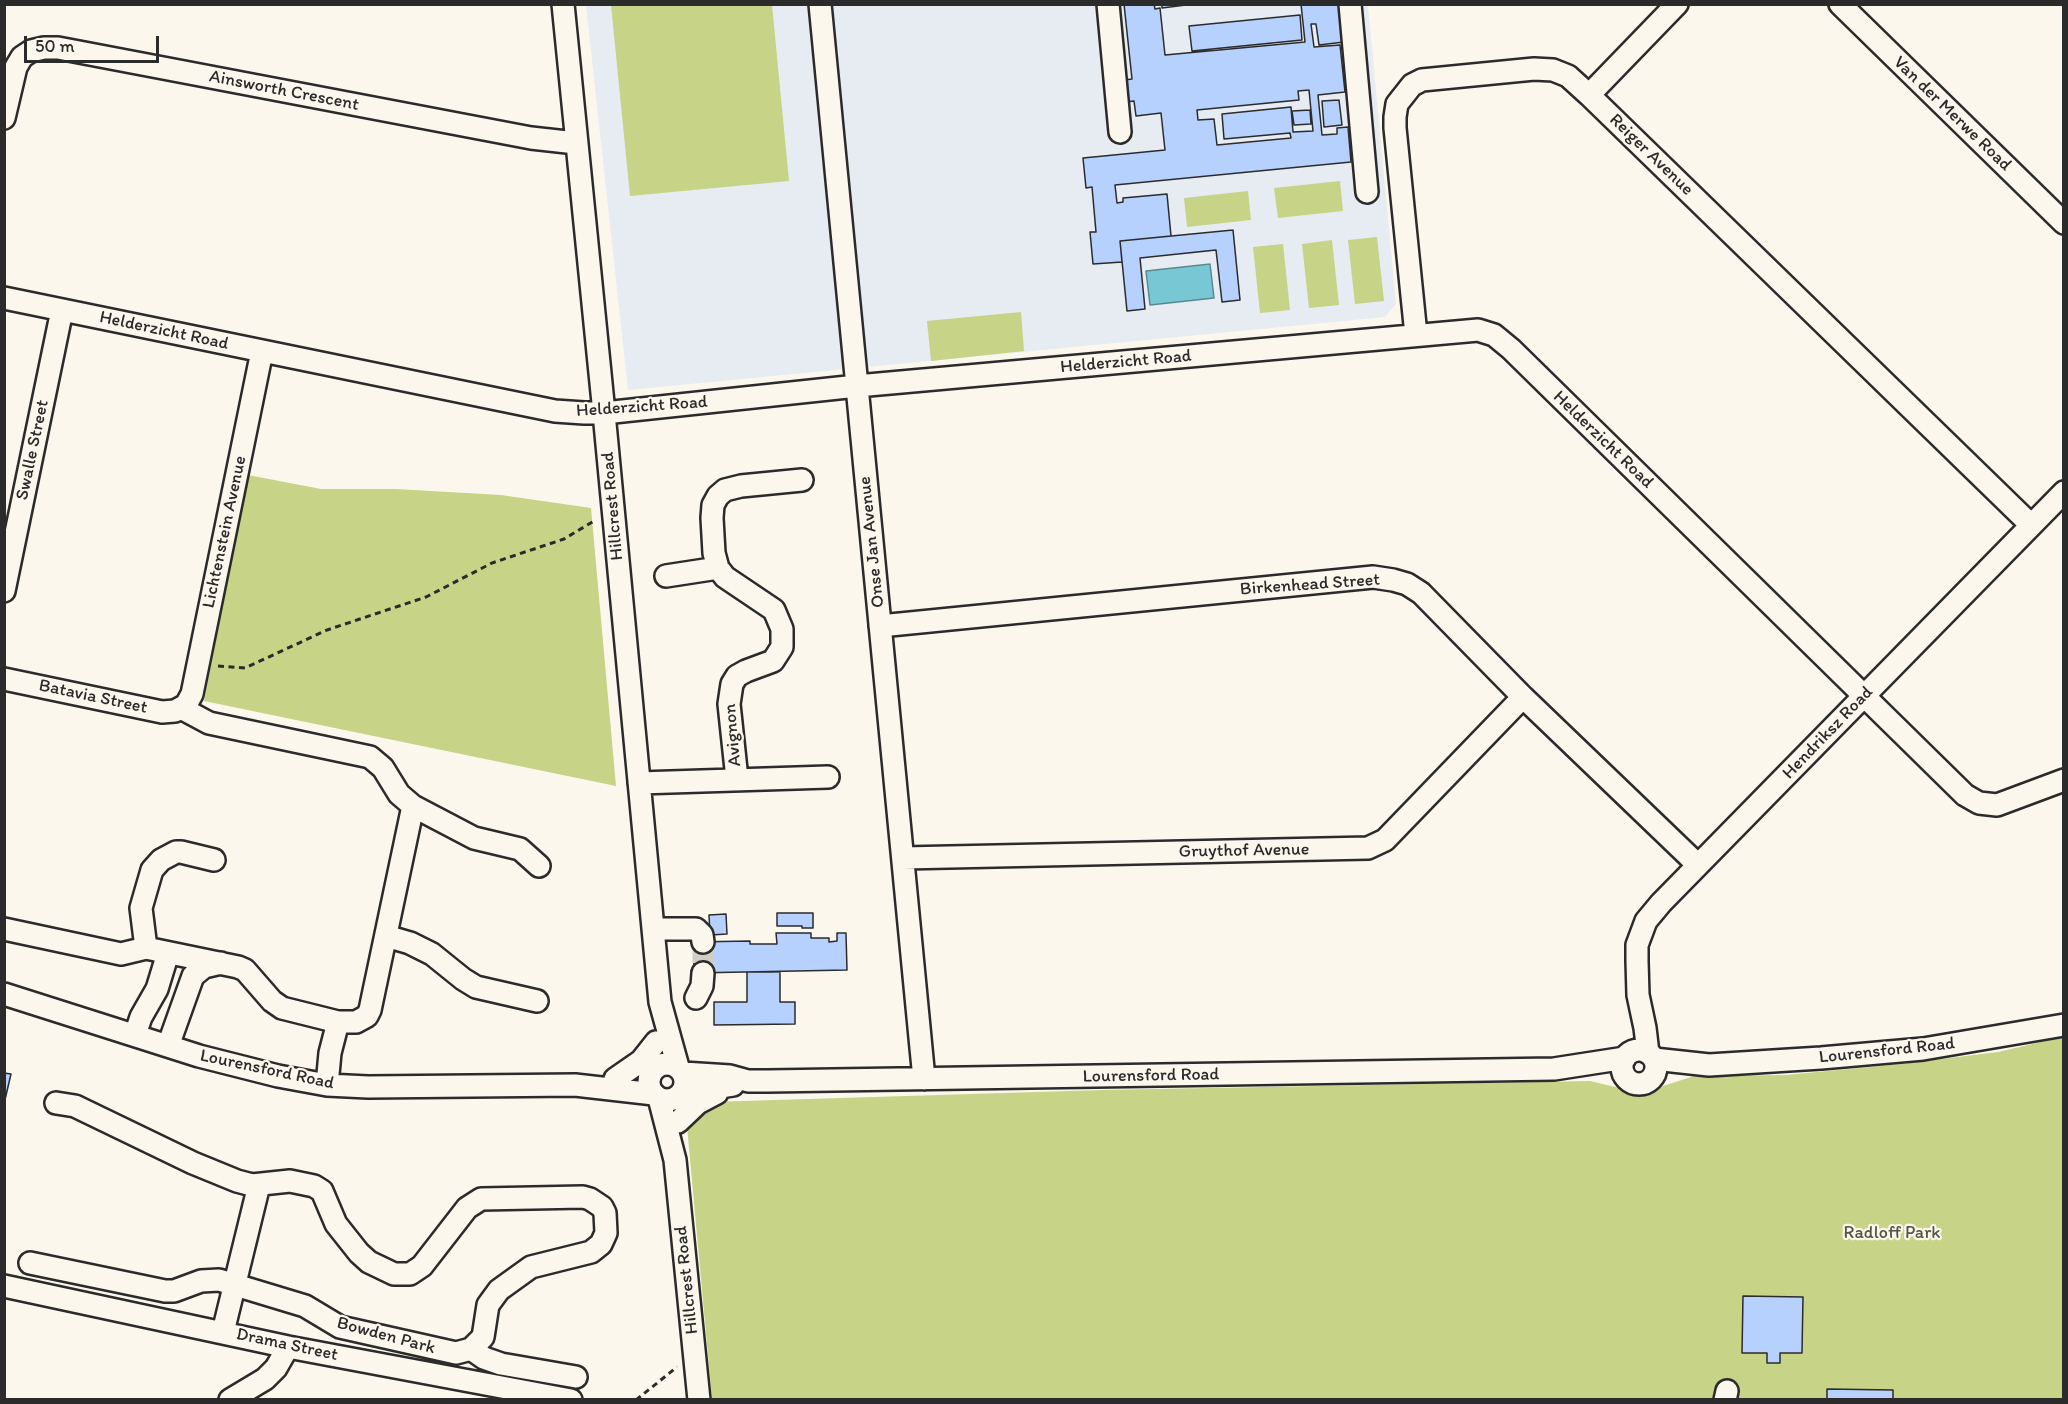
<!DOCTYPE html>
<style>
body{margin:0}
#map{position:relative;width:2068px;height:1404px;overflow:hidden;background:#fbf7ec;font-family:Itim,sans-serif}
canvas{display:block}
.frame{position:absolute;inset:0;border:6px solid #2b2b2b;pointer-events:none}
.scale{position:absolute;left:24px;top:36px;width:135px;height:27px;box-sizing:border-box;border:3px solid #2b2b2b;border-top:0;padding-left:8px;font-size:18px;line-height:21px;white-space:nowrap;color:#2b2b2b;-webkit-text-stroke:4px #fbf7ec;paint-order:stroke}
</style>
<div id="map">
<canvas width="2068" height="1404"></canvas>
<div class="frame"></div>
<div class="scale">50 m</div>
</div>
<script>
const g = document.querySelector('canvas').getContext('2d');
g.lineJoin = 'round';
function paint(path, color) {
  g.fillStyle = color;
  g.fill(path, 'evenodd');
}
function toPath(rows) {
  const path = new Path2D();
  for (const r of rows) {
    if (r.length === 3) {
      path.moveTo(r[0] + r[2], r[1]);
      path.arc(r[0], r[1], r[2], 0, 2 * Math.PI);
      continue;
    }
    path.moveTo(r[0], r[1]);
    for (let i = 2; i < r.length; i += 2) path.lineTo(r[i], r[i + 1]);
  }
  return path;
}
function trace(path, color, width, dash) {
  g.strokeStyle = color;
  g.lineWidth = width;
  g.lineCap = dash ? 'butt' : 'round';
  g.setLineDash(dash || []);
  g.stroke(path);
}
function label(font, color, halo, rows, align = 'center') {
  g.font = font + ' Itim,sans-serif';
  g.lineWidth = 4.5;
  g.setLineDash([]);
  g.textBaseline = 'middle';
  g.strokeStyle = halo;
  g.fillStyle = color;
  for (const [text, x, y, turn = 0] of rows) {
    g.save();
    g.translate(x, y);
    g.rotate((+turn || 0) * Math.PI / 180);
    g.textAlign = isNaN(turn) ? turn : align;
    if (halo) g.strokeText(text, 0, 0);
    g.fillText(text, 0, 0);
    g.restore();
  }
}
paint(toPath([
 [586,5,1368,5,1396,304,1385,317,628,390]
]), '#e6ecf1');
paint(toPath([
 [611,5,772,5,789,181,630,196],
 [1340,181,1343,211,1278,218,1274,188],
 [1248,191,1251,220,1187,227,1184,198],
 [1377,237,1384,301,1355,304,1348,240],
 [1332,240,1339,305,1309,308,1302,244],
 [1283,244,1290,310,1260,313,1253,247],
 [1021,312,1024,351,931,361,927,321],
 [248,475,321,489,396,489,501,495,591,508,616,786,204,701],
 [2063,1037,2063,1399,712,1399,687,1126,710,1102,1102,1090,1590,1081,1641,1093,1694,1076,1786,1075,1901,1064,1998,1052]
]), '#c7d387');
const water = toPath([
 [1210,264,1214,298,1150,305,1146,271,1210,264]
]);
paint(water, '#78c7d4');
trace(water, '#598990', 1.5);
const building = toPath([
 [1124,4,1154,4,1155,9,1160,8,1165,55,1305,42,1301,4,1340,4,1344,42,1319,45,1316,24,1311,24,1314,47,1340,45,1345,92,1318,95,1322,135,1337,134,1337,128,1348,127,1351,162,1115,185,1117,203,1123,202,1123,198,1167,194,1171,236,1120,241,1122,262,1093,264,1090,232,1096,232,1092,187,1086,188,1083,158,1165,150,1161,113,1136,116,1134,101,1126,102,1124,80,1132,79,1124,4],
 [1309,90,1313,131,1293,132,1291,107,1222,114,1224,139,1290,133,1291,138,1217,145,1214,119,1198,120,1197,110,1299,100,1298,91,1309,90],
 [1162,4,1194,4,1162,8,1162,4],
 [1300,15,1302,40,1192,51,1189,26,1300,15],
 [1339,100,1342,125,1324,127,1322,101,1339,100],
 [1310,110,1311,124,1294,125,1292,111,1310,110],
 [1233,230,1240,300,1222,302,1216,250,1140,258,1145,309,1127,311,1120,241,1233,230],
 [777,913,813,913,813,928,802,928,802,926,777,926,777,913],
 [726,914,727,934,710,935,709,915,726,914],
 [776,933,811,933,811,938,829,938,829,942,837,941,837,933,846,933,847,970,694,973,694,942,750,941,750,944,777,944,776,933],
 [747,972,780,972,780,1002,795,1002,795,1024,714,1025,714,1002,747,1002,747,972],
 [4,1073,11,1074,4,1104,4,1073],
 [1743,1296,1803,1297,1802,1353,1780,1353,1780,1363,1767,1363,1767,1353,1742,1353,1743,1296],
 [1827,1389,1893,1390,1893,1400,1827,1400,1827,1389]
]);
paint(building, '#b6d1fe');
trace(building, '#2b2b2b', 1.5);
trace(toPath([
 [703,942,703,973]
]), '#d1cec5', 21, [21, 10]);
const minor = toPath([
 [563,4,604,413,660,1002,678,1067],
 [820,4,924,1079],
 [1108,4,1120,132],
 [1350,4,1367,192],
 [1840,4,2064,223],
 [1589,95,1677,4],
 [4,118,16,67,22,57,31,51,44,48,58,48,531,138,576,143],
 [4,298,555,411,584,413,604,413,857,386,1478,330,1494,335,1511,349,1965,795,1979,803,1997,805,2064,780],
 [1416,335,1395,128,1395,117,1397,104,1412,85,1422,80,1534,69,1553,70,1568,76,1589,95,2031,525],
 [666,576,718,568],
 [4,591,62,310],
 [880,626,1373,577,1393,580,1407,584,1421,593,1523,697,1698,865],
 [4,679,162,712,175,711,186,705,192,694,262,351],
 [181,708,209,723,370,757,383,768,399,794,413,806,474,838,520,849,539,866],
 [737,779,729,704,732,684,737,676,746,671,773,661,782,647,782,629,774,610,725,577,718,568,714,553,712,518,713,505,718,496,725,490,741,486,802,480],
 [639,783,828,777],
 [903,858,1368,848,1385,840,1523,697],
 [4,929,121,954,146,948,238,967,245,970,272,1001,282,1008,338,1022,330,1053,327,1085],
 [653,929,696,929,702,935,703,942],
 [386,936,410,943,432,954,463,979,476,987,537,1001],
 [146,948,141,908,152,870,161,860,176,852,181,852,214,860],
 [4,994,199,1056,278,1076,327,1085,368,1087,575,1085,654,1094],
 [696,998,702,986,703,973],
 [338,1022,356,1022,367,1016,370,1010,413,806],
 [135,1035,141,1017,157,989,168,953],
 [168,1046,193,976,204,967,221,963],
 [1639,1067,17],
 [1648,1053,1645,1028,1638,995,1637,961,1637,945,1646,921,1661,903,2064,492],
 [1654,1059,1709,1065,1821,1058,1923,1049,2064,1025],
 [667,1082,18],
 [683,1073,730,1076,748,1081,768,1081,1554,1069,1625,1058],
 [615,1079,641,1061,656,1042],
 [681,1093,733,1085],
 [659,1098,675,1160,699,1400],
 [678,1122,698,1103,717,1093],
 [30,1263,165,1291,174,1291,201,1281,219,1280,305,1306,340,1327,456,1353,471,1349,483,1337,488,1305,499,1290,531,1267,591,1252,601,1244,606,1233,605,1213,602,1207,590,1199,583,1197,481,1199,467,1208,422,1266,410,1274,394,1274,369,1262,359,1253,336,1224,322,1191,314,1186,290,1181,252,1185,237,1181,193,1163,75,1106,56,1103],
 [4,1286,288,1347,571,1400],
 [223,1332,259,1185],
 [471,1349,484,1358,501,1364,576,1377],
 [230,1400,265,1379,276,1368,288,1347],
 [1725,1400,1727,1391]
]);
trace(minor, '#2b2b2b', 26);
trace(toPath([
 [218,666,245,668,327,630,426,597,492,563,564,539,594,521],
 [636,1400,677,1367]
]), '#2b2b2b', 3, [6, 4.5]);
trace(minor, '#fbf7ec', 21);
label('18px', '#2b2b2b', '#fbf7ec', [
 ["Ainsworth Crescent",284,91,11],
 ["Van der Merwe Road",1952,114,44],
 ["Reiger Avenue",1651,155,44],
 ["Helderzicht Road",164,331,12],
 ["Helderzicht Road",1126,362,-5],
 ["Helderzicht Road",642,407,-4],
 ["Helderzicht Road",1603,440,44],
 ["Swalle Street",33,450,-78],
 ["Hillcrest Road",613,506,-95],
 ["Lichtenstein Avenue",225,532,-78],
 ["Onse Jan Avenue",872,542,-96],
 ["Birkenhead Street",1310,585,-4],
 ["Batavia Street",93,697,12],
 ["Hendriksz Road",1828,733,-46],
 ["Avignon",733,735,-95],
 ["Gruythof Avenue",1244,851,-1],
 ["Lourensford Road",1887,1051,-6],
 ["Lourensford Road",267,1070,12],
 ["Lourensford Road",1151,1076,-1],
 ["Hillcrest Road",687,1280,-96],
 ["Bowden Park",386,1336,15],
 ["Drama Street",287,1345,12]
]);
label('18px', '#525542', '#fbf7ec', [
 ["Radloff Park",1892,1233]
]);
</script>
